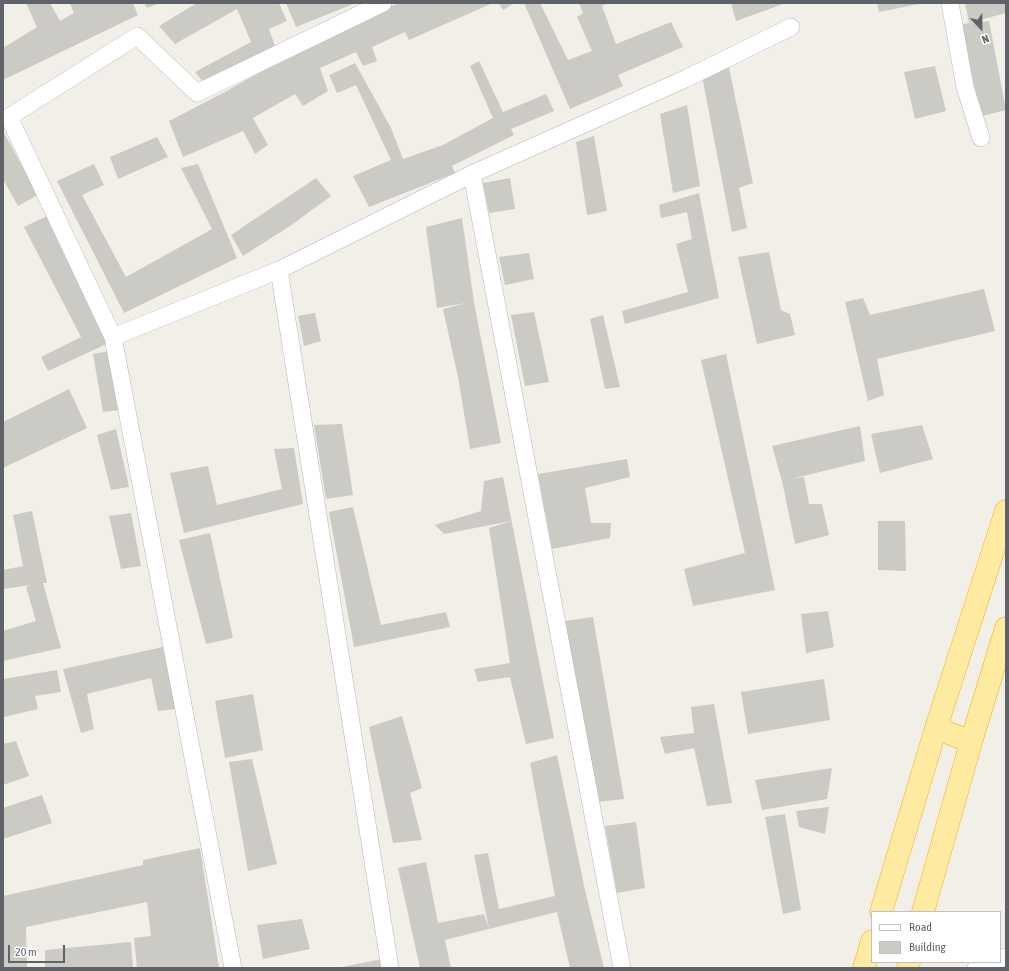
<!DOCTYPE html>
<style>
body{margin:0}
#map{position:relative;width:1009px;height:971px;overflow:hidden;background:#f1efe8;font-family:"Asap Condensed",sans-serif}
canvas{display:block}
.frame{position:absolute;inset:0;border:4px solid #5f6368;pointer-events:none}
.legend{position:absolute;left:871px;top:911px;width:130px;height:52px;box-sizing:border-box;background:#fff;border:1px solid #bfc1c3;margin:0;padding:5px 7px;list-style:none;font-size:12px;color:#5f6368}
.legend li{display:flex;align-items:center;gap:8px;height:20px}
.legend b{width:20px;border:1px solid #bfc1c3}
.north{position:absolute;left:961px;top:8px;width:40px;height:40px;-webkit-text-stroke:3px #fff;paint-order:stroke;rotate:158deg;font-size:11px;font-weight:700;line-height:16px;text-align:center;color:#5f6368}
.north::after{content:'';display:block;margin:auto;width:14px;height:18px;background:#5f6368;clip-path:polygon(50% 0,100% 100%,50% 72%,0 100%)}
.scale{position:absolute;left:8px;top:945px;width:57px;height:18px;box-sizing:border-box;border:2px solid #5f6368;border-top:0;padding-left:5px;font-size:12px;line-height:14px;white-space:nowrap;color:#5f6368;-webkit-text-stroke:3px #fff;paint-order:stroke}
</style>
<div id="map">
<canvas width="1009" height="971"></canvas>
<div class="frame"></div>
<ul class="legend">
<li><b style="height:5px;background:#fff"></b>Road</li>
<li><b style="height:11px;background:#cccac5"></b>Building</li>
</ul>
<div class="north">N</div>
<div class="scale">20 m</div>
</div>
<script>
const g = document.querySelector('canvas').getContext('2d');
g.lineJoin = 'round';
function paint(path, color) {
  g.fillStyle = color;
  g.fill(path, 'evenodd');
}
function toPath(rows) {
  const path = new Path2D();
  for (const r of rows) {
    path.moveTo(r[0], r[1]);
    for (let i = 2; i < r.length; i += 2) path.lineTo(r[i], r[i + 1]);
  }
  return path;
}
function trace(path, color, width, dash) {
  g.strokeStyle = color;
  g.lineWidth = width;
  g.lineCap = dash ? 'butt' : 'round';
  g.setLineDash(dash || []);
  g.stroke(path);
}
paint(toPath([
 [26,3,50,3,60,21,74,13,70,3,133,3,138,15,3,80,3,48,37,27],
 [144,3,159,3,147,8],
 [197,3,279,3,287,21,269,29,275,46,203,82,195,72,251,42,237,9,175,44,159,26],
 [286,3,356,3,296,27],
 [399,3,493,3,409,40,405,32,372,47,377,61,363,66,356,52,320,68,328,91,303,106,295,94,253,118,268,145,255,154,243,131,183,157,169,121,223,93,339,28],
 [499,3,515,3,503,10],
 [524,3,540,3,568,60,592,51,577,17,583,13,579,3,609,3,602,6,616,44,671,22,683,47,618,75,623,86,570,109],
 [731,3,786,3,736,21],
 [877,3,919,3,919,4,879,12],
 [965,3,1006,3,1006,13,969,23,989,21,1006,110,982,116,959,25,969,23],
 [727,58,753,183,739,188,747,228,732,232,701,71],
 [479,61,503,112,546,94,554,111,511,129,514,135,452,166,455,173,369,207,353,176,391,160,356,85,337,93,329,75,355,63,391,128,403,159,443,145,493,118,470,66],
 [935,66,946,111,915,119,904,72],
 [687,105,700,186,673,193,660,114],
 [3,131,38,195,18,206,3,179],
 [594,136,607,211,587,215,576,142],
 [157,137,168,157,118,179,110,157],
 [94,164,104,185,82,195,126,277,212,229,181,168,198,164,237,258,124,313,57,181],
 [316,178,331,196,293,224,243,256,231,235],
 [510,178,515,209,489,213,483,183],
 [699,193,719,298,625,324,622,311,688,292,676,244,692,239,687,212,661,218,659,205],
 [47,216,111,342,48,371,41,357,81,337,24,227],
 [462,218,474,302,501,443,470,449,458,377,443,309,466,303,437,308,426,227],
 [769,252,781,310,790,314,795,335,757,344,738,257],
 [529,253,534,279,505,285,499,257],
 [984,289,995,331,877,359,884,395,868,401,845,302,863,298,870,315],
 [534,312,549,382,525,386,511,315],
 [315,313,321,341,304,346,298,316],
 [603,315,620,387,605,389,590,319],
 [109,351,120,410,103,412,93,354],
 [726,354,775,590,693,606,684,569,745,553,701,360],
 [69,389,87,428,3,468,3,422],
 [342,424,353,495,326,499,314,425],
 [922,425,933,459,880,473,871,434],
 [860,426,865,461,791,479,804,477,809,504,822,504,829,535,795,544,782,481,772,446],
 [116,429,129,487,111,490,97,435],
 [294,448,303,504,184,533,170,473,208,466,217,505,282,489,274,449],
 [627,459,630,477,585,488,591,523,611,523,610,538,552,549,538,474],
 [503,477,554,738,526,744,510,677,478,682,474,669,510,663,489,528,511,521,444,534,435,525,481,511,484,481],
 [353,507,381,625,446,612,450,627,354,647,329,512],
 [32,511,47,583,43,583,61,648,3,661,3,631,36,621,26,587,31,585,3,589,3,570,23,566,13,515],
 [131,513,141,566,121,569,109,516],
 [878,521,905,521,906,571,878,570],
 [210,533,233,638,206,644,179,540],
 [828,611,834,647,806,653,801,614],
 [593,617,624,799,598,802,565,621],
 [163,647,176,709,158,711,151,678,87,694,94,729,81,733,63,669],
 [57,670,61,692,35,696,38,709,4,717,3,679],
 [824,679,830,720,748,734,741,692],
 [253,694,263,750,225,758,215,701],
 [714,704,732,803,707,806,694,748,665,754,660,737,694,733,691,707],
 [402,716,422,788,410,793,422,840,393,843,369,727],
 [16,741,29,776,3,785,3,744],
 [557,755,585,890,604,968,570,968,557,912,489,929,474,855,488,853,499,909,555,896,530,763],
 [252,759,277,864,248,871,229,762],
 [832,768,827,799,762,810,755,780],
 [42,795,52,823,3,839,3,808],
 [829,807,825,834,799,827,796,811],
 [785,814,801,910,783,914,765,817],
 [636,822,645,888,617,893,605,826],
 [200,848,219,968,137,968,134,938,151,936,147,902,26,927,27,968,3,968,3,896,143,865,143,860],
 [426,862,438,923,484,914,489,929,445,940,451,968,420,968,398,868],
 [302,919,310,949,263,959,257,925],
 [131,942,133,968,45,968,45,950],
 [382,959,384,968,342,968,342,967]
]), '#cccac5');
const minor = toPath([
 [950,3,965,87,981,138],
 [472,174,622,968],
 [279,270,390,968],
 [113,337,279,270,472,174,685,79,791,27],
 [1000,959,1006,957],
 [233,968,113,337,9,117,137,36,197,93,383,3],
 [976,968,992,962]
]);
const trunk = toPath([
 [936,728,971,742],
 [881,912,936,728,1006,511],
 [923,912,971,742,1006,628],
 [864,968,872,941],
 [908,968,909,962]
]);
trace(minor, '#b5b8bc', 18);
trace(trunk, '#f9ab00', 23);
trace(minor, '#fff', 17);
trace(trunk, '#feeaa1', 22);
</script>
